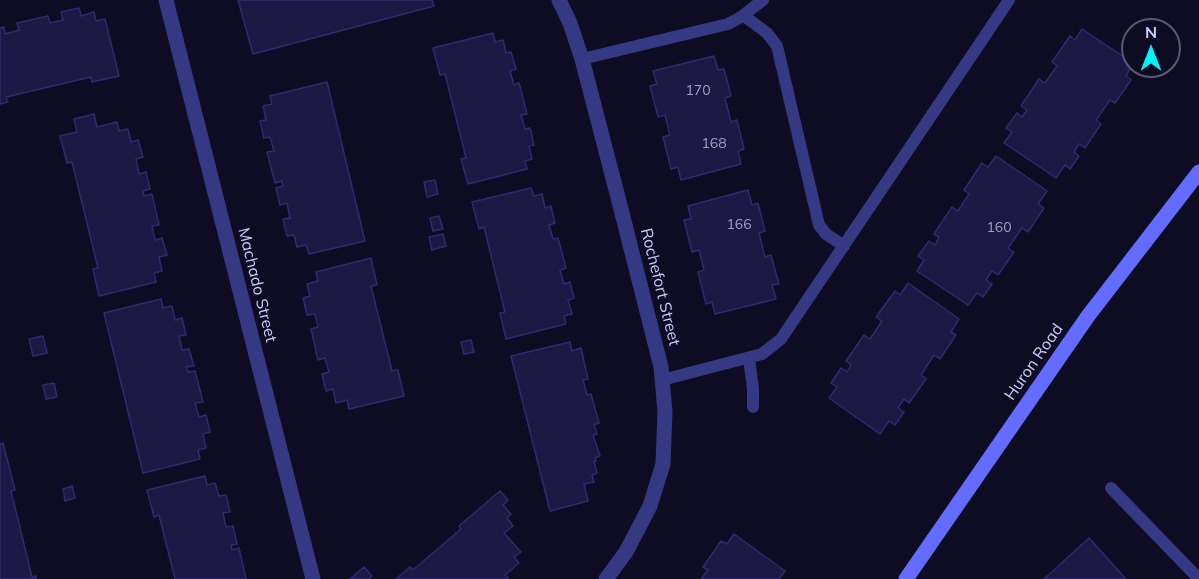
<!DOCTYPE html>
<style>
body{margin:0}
#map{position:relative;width:1199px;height:579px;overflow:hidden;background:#0e0c22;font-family:Mulish,sans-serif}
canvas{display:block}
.north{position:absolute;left:1121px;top:18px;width:60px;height:60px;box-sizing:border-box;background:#0e0c22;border:2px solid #5b597a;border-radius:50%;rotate:0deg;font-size:16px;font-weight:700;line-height:24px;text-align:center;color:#cecdff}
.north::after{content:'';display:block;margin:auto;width:21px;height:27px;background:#00f3f8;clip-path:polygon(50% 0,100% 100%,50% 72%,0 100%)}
</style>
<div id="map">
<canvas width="1199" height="579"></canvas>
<div class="north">N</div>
</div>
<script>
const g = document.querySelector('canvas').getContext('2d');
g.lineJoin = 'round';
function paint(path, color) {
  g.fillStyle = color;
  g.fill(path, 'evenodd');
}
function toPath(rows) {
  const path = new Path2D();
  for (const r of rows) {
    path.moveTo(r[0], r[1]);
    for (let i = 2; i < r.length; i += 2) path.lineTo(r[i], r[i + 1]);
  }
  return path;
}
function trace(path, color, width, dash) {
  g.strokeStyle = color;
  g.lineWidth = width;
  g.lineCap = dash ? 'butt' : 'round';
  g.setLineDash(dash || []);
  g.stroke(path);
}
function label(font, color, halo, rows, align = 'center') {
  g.font = font + ' Mulish,sans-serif';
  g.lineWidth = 4.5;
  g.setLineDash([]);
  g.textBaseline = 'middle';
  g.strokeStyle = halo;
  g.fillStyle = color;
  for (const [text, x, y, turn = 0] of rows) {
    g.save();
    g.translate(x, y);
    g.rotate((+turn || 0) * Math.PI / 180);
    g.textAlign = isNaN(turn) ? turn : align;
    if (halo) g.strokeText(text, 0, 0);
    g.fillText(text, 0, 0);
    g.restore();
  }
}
const building = toPath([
 [238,0,432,0,434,6,253,54,238,0],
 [79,8,81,16,94,12,96,21,105,19,119,76,92,82,91,77,6,97,8,102,0,104,0,28,4,27,5,34,19,30,17,23,48,16,50,23,63,20,61,12,79,8],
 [1082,29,1133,63,1126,76,1131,80,1115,103,1110,100,1096,120,1101,124,1085,148,1079,144,1074,152,1079,156,1070,169,1065,165,1056,178,1004,143,1012,132,1006,128,1017,113,1022,117,1027,110,1021,106,1039,79,1045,83,1057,66,1052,62,1070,36,1075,40,1082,29],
 [493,33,495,42,503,40,506,53,511,52,516,69,510,71,514,85,519,83,527,114,521,115,525,129,530,128,534,145,529,146,532,159,525,161,527,169,468,184,461,159,466,158,445,74,440,75,433,48,493,33],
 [714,56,718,70,724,69,731,96,725,98,731,122,737,120,744,149,738,151,741,164,681,180,678,167,671,169,663,137,670,135,665,115,658,117,650,86,657,84,653,71,714,56],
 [327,82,365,241,309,254,306,245,297,247,294,235,287,236,283,219,290,218,287,203,280,205,276,188,283,186,282,181,275,183,267,152,274,151,270,137,264,138,260,121,266,120,263,106,272,104,270,96,327,82],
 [94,114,97,127,117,122,119,131,128,129,131,142,138,140,143,157,136,159,139,174,146,172,150,189,143,191,144,196,152,194,159,225,152,226,155,240,162,238,167,255,159,257,162,271,154,273,156,282,99,296,93,269,98,268,72,162,67,163,60,136,77,132,74,119,94,114],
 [996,156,1047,191,1038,204,1044,208,1028,232,1022,228,1008,248,1014,252,998,275,992,271,986,280,992,284,983,297,977,293,968,305,917,271,924,260,918,256,929,241,935,245,939,237,934,234,952,207,958,211,969,194,964,190,982,163,988,167,996,156],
 [435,180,438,194,427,197,424,182,435,180],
 [531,188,534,196,542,194,545,208,551,206,555,223,549,225,553,239,558,238,566,268,560,270,564,284,570,282,574,298,568,300,572,314,564,316,566,324,506,339,500,313,505,312,484,227,479,229,472,202,531,188],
 [748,190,752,205,758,203,765,231,759,233,765,257,771,255,779,284,772,285,776,299,715,314,712,302,706,304,698,272,704,270,699,250,692,252,684,220,691,219,688,206,748,190],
 [439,216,443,229,433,231,430,218,439,216],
 [443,234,446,246,432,250,429,237,443,234],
 [371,258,377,285,371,286,392,371,398,370,404,396,349,409,347,400,336,403,333,389,326,391,322,374,329,372,325,358,318,360,311,329,318,327,315,314,307,315,303,298,310,296,307,284,318,281,316,272,371,258],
 [908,283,959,319,951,332,956,335,940,359,934,355,921,375,926,379,909,403,904,399,898,408,904,412,895,425,889,421,880,434,829,398,837,387,831,383,841,368,847,372,851,365,846,361,864,335,870,339,882,321,876,317,895,291,900,295,908,283],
 [161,299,163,308,172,306,175,320,182,318,186,335,179,336,182,350,189,349,194,366,186,367,188,372,195,371,203,402,195,403,199,417,206,415,210,432,203,434,206,448,198,450,200,459,143,473,104,313,161,299],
 [43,336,47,353,33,356,29,339,43,336],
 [471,340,474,352,464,354,461,342,471,340],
 [570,342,572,351,581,348,588,379,583,380,587,395,591,394,599,423,594,425,597,434,593,435,600,456,595,458,596,461,594,461,597,473,592,475,594,482,584,484,588,501,550,511,511,356,570,342],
 [54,383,57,397,46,399,43,385,54,383],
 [3,443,15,490,11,491,32,577,36,576,36,579,0,579,0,444,3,443],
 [205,476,207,485,215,483,219,496,226,495,230,512,223,513,226,527,233,526,237,544,231,545,232,550,239,548,246,579,175,579,159,515,154,517,147,490,205,476],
 [72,486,75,498,65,501,63,489,72,486],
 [500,491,508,500,503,505,511,514,507,518,513,526,504,533,521,552,514,557,519,563,505,575,509,579,396,579,410,567,413,570,461,529,459,526,500,491],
 [734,534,785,571,779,579,701,579,708,570,703,567,721,541,727,544,734,534],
 [1089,538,1126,579,1044,579,1089,538],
 [364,567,372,576,369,579,350,579,364,567]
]);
paint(building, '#1d1744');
trace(building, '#312871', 1.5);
trace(toPath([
 [744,16,767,33,777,46,819,225,826,234,844,246],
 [582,59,728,24,741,17,763,0],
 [749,358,753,389,753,407],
 [662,380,762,354,781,339,1009,0],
 [1111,488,1199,579]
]), '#353883', 12);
trace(toPath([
 [166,0,313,579],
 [559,0,570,23,582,59,621,209,661,367,665,412,663,464,650,506,626,552,606,579]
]), '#353883', 15);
trace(toPath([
 [906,579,1088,316,1199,172]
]), '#646cff', 15);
label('14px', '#a2a0d0', null, [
 ["170",698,91],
 ["168",714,144],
 ["166",739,225],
 ["160",999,228]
]);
label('16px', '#cecdff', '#0e0c22', [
 ["Machado Street",257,285,76],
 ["Rochefort Street",660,287,76],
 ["Huron Road",1034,362,-55]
]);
</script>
